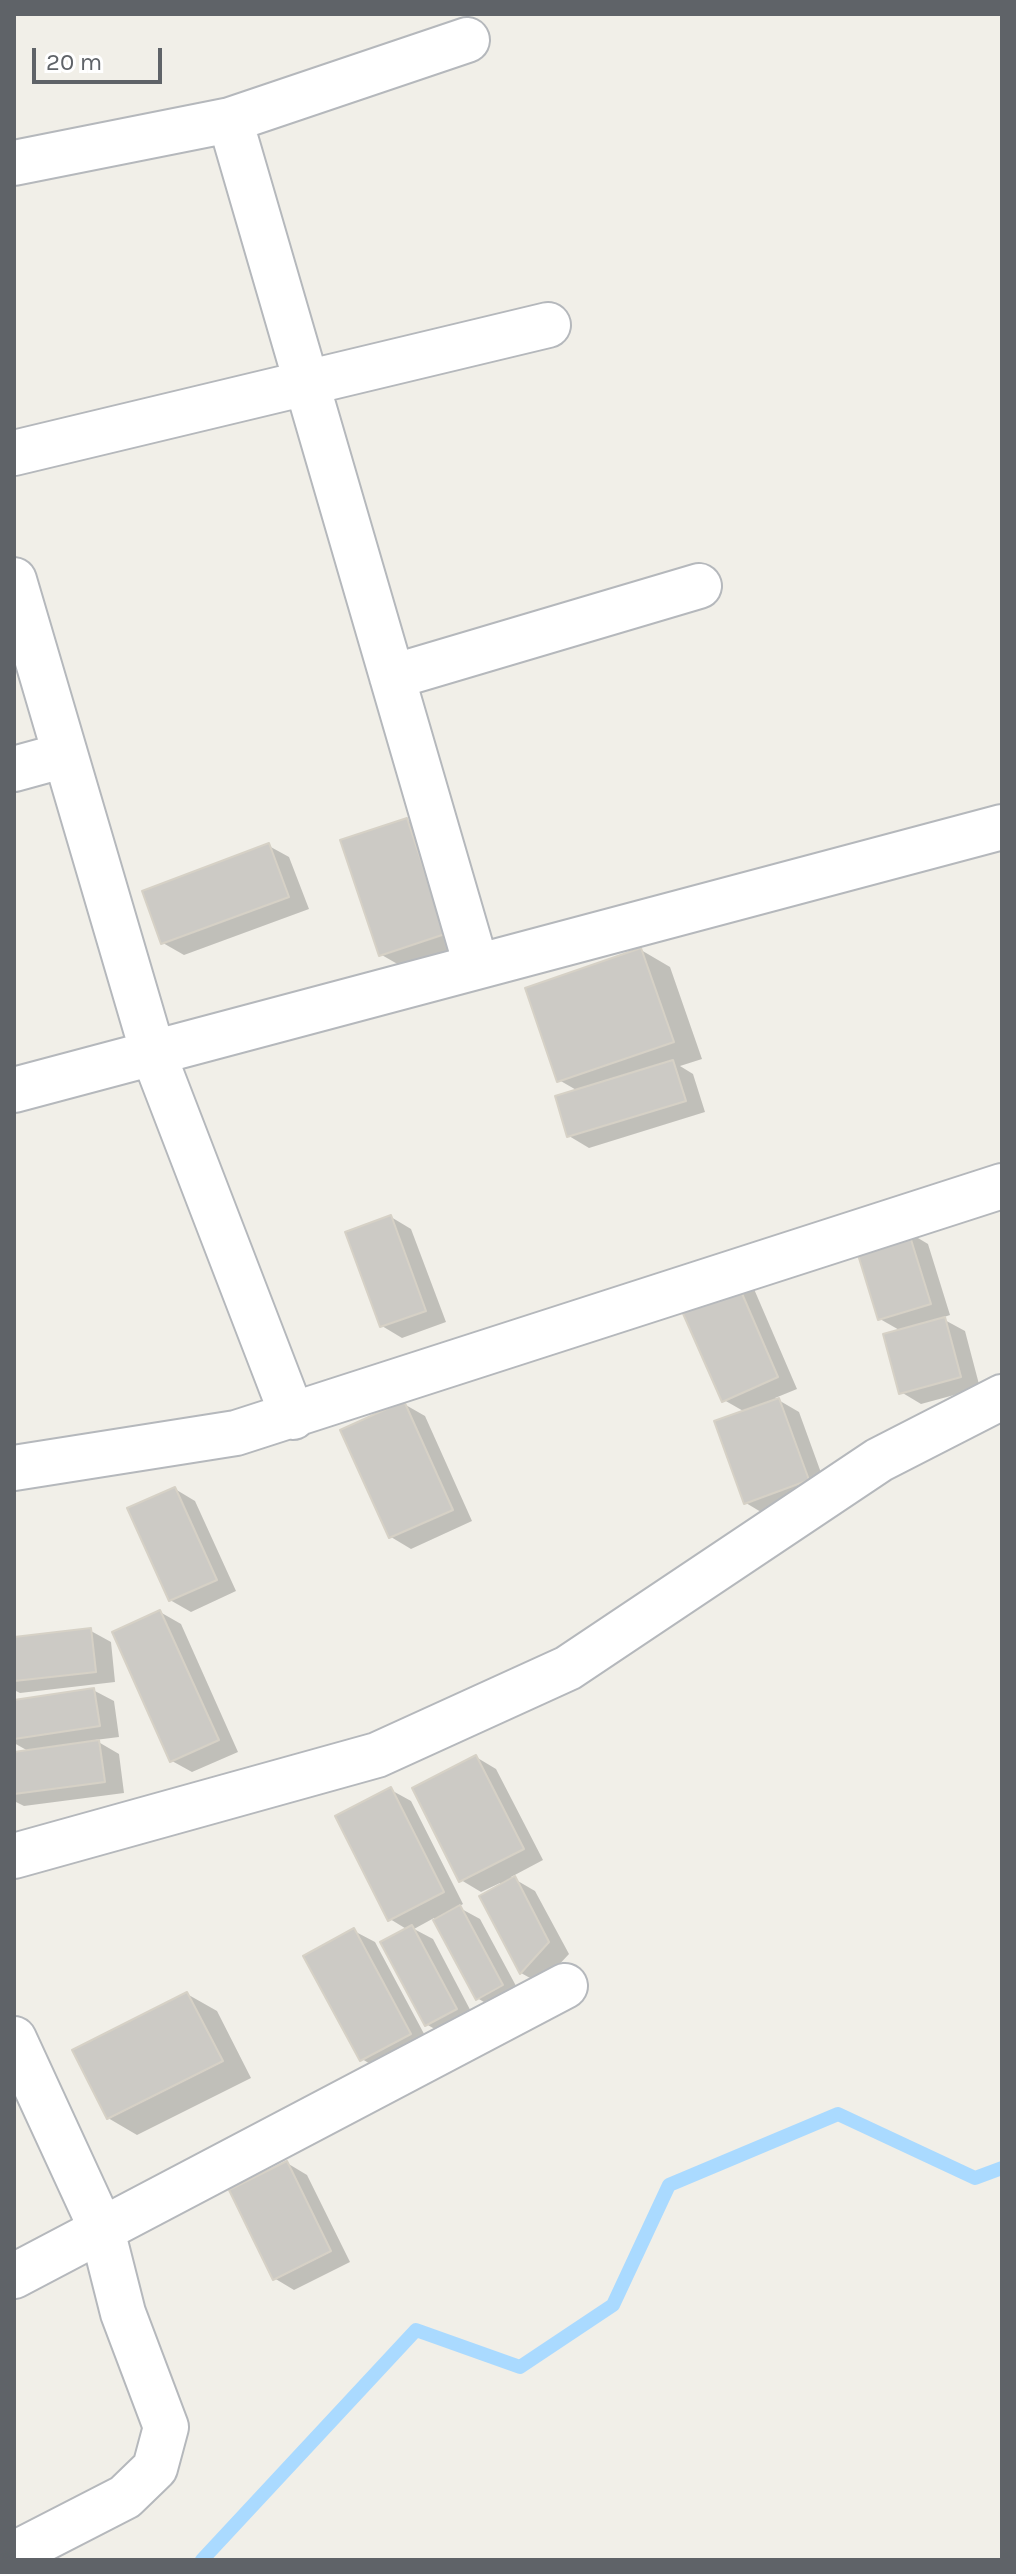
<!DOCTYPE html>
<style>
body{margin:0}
#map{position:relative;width:1016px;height:2574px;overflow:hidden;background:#f1efe8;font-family:Karla,sans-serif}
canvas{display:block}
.frame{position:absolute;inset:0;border:16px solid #5f6368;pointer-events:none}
.scale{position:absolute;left:32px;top:48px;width:130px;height:36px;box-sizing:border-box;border:4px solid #5f6368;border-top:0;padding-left:10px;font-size:24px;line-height:28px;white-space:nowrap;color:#5f6368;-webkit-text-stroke:6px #fff;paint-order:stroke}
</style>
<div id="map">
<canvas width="1016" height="2574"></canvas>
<div class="frame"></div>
<div class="scale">20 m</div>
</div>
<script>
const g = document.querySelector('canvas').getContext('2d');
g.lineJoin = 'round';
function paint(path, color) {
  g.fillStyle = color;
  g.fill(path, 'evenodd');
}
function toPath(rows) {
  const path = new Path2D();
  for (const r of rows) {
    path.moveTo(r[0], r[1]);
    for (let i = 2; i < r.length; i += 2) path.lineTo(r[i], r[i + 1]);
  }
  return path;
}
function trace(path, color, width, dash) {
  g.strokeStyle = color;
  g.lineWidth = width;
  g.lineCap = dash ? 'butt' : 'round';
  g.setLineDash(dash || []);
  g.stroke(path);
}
paint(toPath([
 [407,820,427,832,464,945,401,966,380,954],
 [269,846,289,857,309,909,184,955,163,943],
 [641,950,670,967,702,1059,680,1066,693,1074,705,1112,589,1148,569,1136,578,1091,559,1080],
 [391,1217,411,1229,446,1322,402,1338,382,1326],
 [908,1232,928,1244,950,1315,941,1318,965,1331,980,1388,921,1404,901,1392,901,1331,880,1319],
 [734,1278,754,1289,797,1389,775,1398,799,1412,828,1492,766,1515,746,1503,745,1412,724,1400],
 [404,1404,425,1416,472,1521,411,1549,391,1537],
 [175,1489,195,1501,236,1591,191,1612,170,1600],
 [160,1612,181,1624,238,1752,192,1772,172,1761],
 [91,1631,111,1642,115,1682,20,1693,14,1690,14,1639],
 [93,1690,114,1701,119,1737,95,1740,119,1754,124,1793,24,1806,14,1801,14,1754,30,1752,14,1743,14,1702],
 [476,1757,496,1769,543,1860,511,1877,535,1891,569,1954,541,1984,521,1973,481,1897,501,1886,500,1883,481,1892,461,1880],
 [391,1790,411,1801,463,1904,458,1907,480,1919,522,1997,498,2010,477,1998,434,1918,414,1929,433,1939,476,2021,447,2036,426,2024,408,1930,390,1919],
 [354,1931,375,1942,430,2045,382,2071,362,2059],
 [187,1994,217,2011,251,2078,137,2135,108,2118],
 [287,2163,307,2175,350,2262,294,2290,274,2278]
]), '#0003');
trace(toPath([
 [202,2560,416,2330,520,2367,613,2305,669,2185,838,2114,975,2178,1002,2168]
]), '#aadaff', 14);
const building = toPath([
 [407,818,445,934,379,956,340,840,407,818],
 [269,843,289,897,161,944,142,891,269,843],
 [641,948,674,1042,557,1082,525,988,641,948],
 [673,1060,686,1101,567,1137,555,1096,673,1060],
 [391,1215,426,1311,380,1327,345,1232,391,1215],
 [908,1230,931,1304,878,1320,855,1245,908,1230],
 [734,1275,778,1377,722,1402,677,1300,734,1275],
 [945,1317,961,1377,899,1394,883,1334,945,1317],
 [779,1398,809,1480,744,1504,714,1421,779,1398],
 [404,1401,453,1510,389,1538,340,1430,404,1401],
 [175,1487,217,1580,169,1601,127,1508,175,1487],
 [160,1610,219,1740,170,1762,112,1632,160,1610],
 [91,1628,96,1672,14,1681,14,1637,91,1628],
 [94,1688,100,1726,14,1739,14,1700,94,1688],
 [99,1740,105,1782,14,1794,14,1752,99,1740],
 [476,1755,524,1849,459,1882,412,1788,476,1755],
 [391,1787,444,1892,388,1921,335,1816,391,1787],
 [515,1876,549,1942,520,1974,479,1896,515,1876],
 [460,1905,503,1985,476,2000,433,1920,460,1905],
 [412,1925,457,2009,425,2026,380,1942,412,1925],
 [354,1928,411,2034,360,2061,303,1956,354,1928],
 [187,1992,223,2061,107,2119,72,2050,187,1992],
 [287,2161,331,2251,273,2280,229,2190,287,2161]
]);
paint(building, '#cccac5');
trace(building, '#d6d1c6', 2);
const minor = toPath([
 [230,120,476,965],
 [14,163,230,120,467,40],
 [14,453,548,325],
 [14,580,153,1053,293,1417],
 [392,677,699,586],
 [14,769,65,755],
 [14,1090,1002,827],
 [14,1468,236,1433,1002,1186],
 [14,1856,377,1755,568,1668,879,1460,1002,1397],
 [14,2039,102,2230,123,2313,166,2427,155,2468,125,2497,14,2554],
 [14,2276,565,1986]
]);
trace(minor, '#b5b8bc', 48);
trace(minor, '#fff', 44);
</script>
